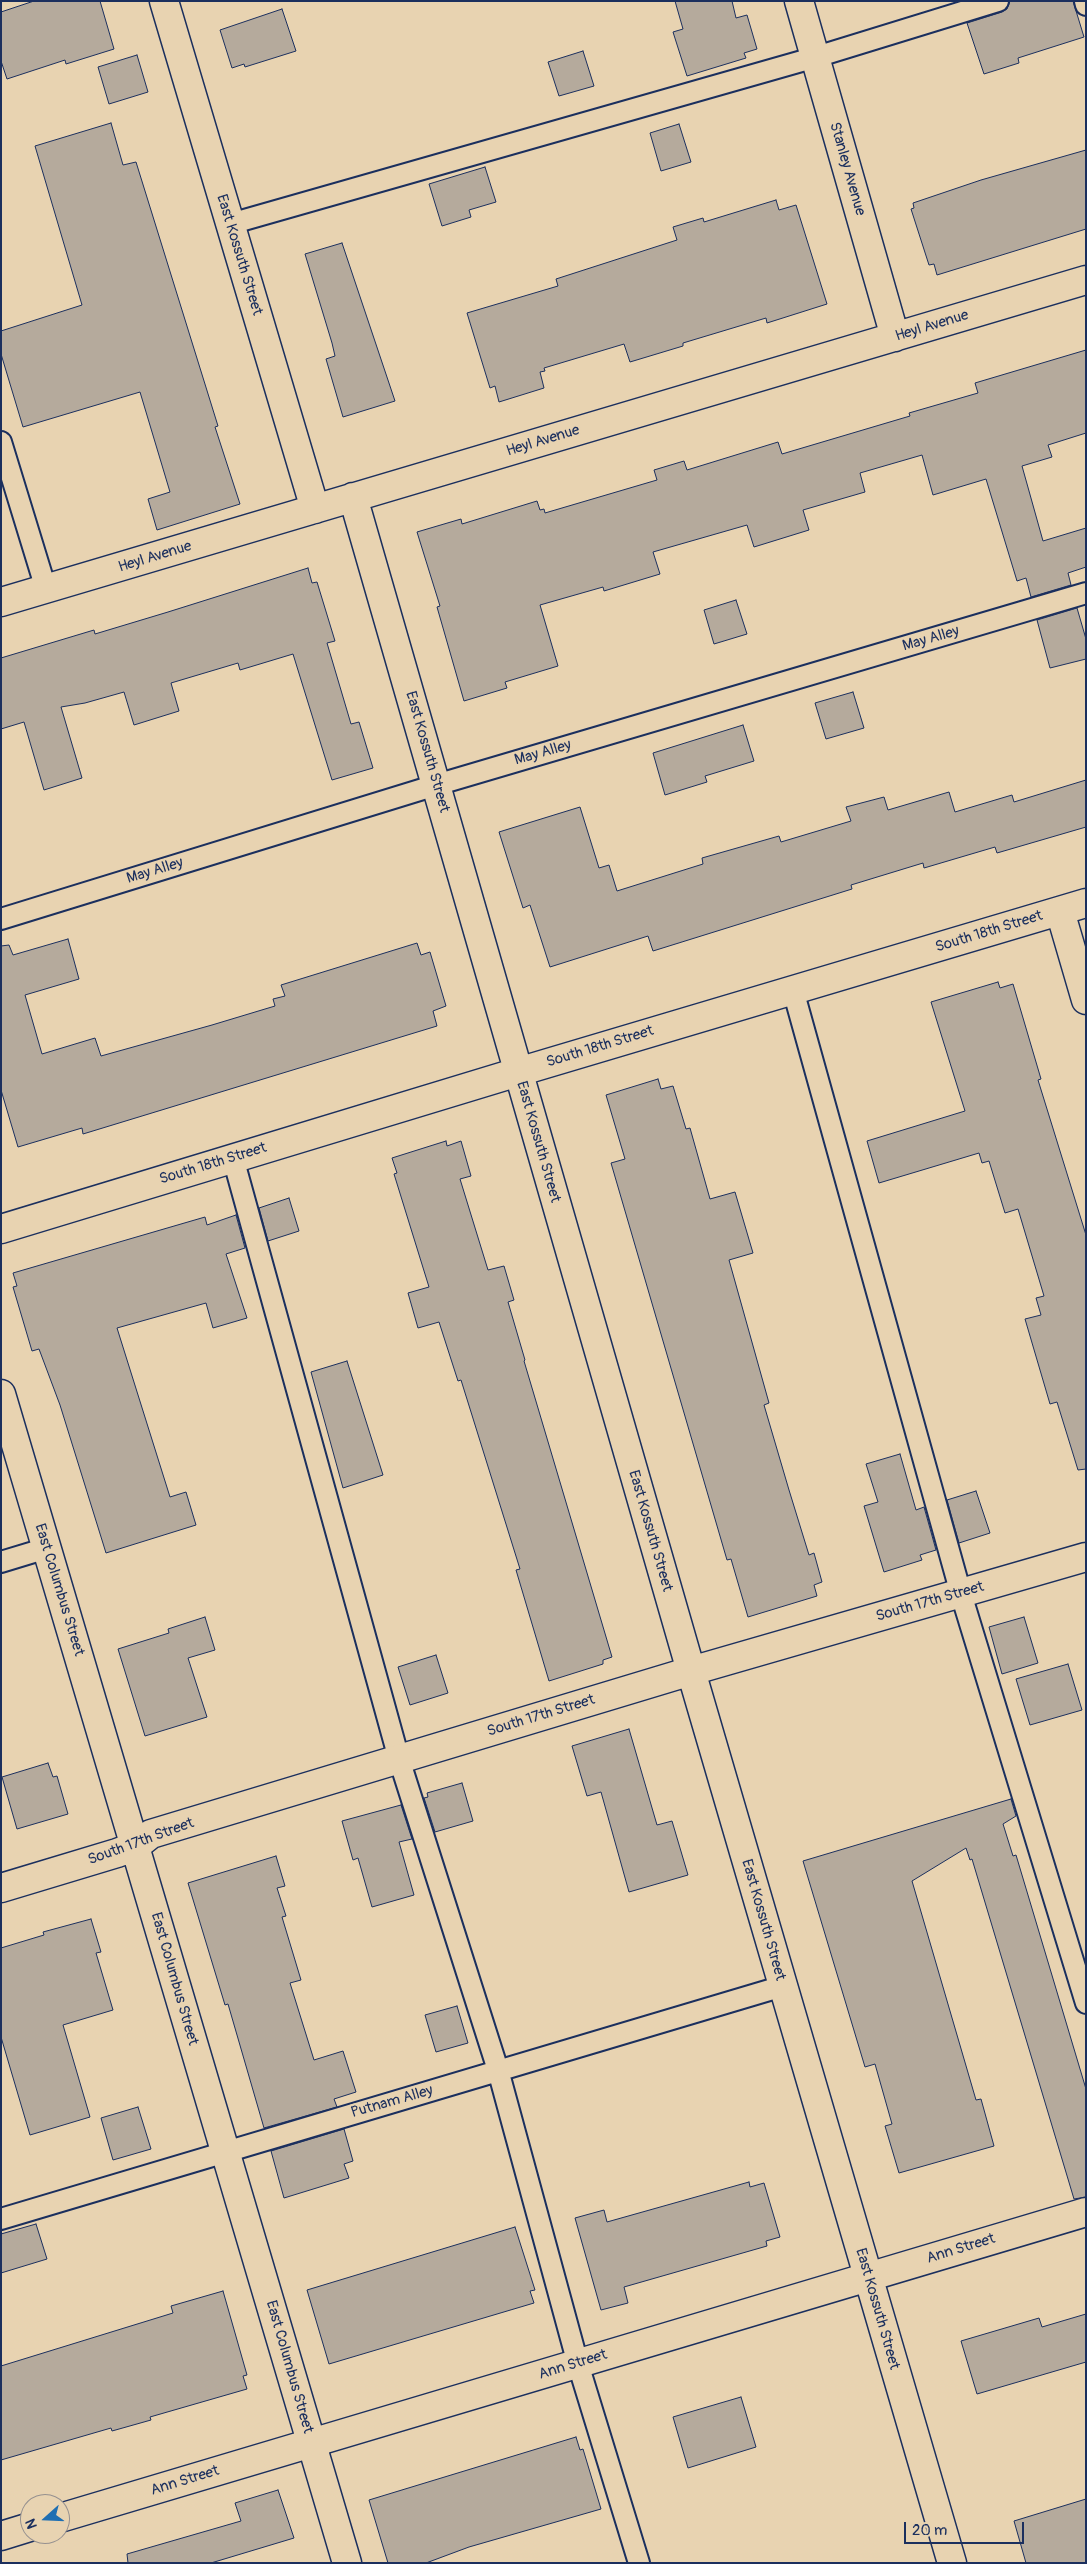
<!DOCTYPE html>
<style>
body{margin:0}
#map{position:relative;width:1087px;height:2564px;overflow:hidden;background:#e8d3b1;font-family:Pangolin,sans-serif}
canvas{display:block}
.frame{position:absolute;inset:0;border:2px solid #1b2f5e;pointer-events:none}
.north{position:absolute;left:20px;top:2494px;width:50px;height:50px;box-sizing:border-box;background:#e8d3b1;border:1px solid #969190;border-radius:50%;rotate:250deg;font-size:14px;font-weight:700;line-height:20px;text-align:center;color:#1b2f5e}
.north::after{content:'';display:block;margin:auto;width:18px;height:22px;background:#1f6fb2;clip-path:polygon(50% 0,100% 100%,50% 72%,0 100%)}
.scale{position:absolute;left:904px;top:2522px;width:120px;height:22px;box-sizing:border-box;border:2px solid #1b2f5e;border-top:0;padding-left:6px;font-size:15px;line-height:18px;white-space:nowrap;color:#1b2f5e;-webkit-text-stroke:4px #e8d3b1;paint-order:stroke}
</style>
<div id="map">
<canvas width="1087" height="2564"></canvas>
<div class="frame"></div>
<div class="north">N</div>
<div class="scale">20 m</div>
</div>
<script>
const g = document.querySelector('canvas').getContext('2d');
g.lineJoin = 'round';
function paint(path, color) {
  g.fillStyle = color;
  g.fill(path, 'evenodd');
}
function toPath(rows) {
  const path = new Path2D();
  for (const r of rows) {
    path.moveTo(r[0], r[1]);
    for (let i = 2; i < r.length; i += 2) path.lineTo(r[i], r[i + 1]);
  }
  return path;
}
function trace(path, color, width, dash) {
  g.strokeStyle = color;
  g.lineWidth = width;
  g.lineCap = dash ? 'butt' : 'round';
  g.setLineDash(dash || []);
  g.stroke(path);
}
function label(font, color, halo, rows, align = 'center') {
  g.font = font + ' Pangolin,sans-serif';
  g.lineWidth = 4;
  g.setLineDash([]);
  g.textBaseline = 'middle';
  g.strokeStyle = halo;
  g.fillStyle = color;
  for (const [text, x, y, turn = 0] of rows) {
    g.save();
    g.translate(x, y);
    g.rotate((+turn || 0) * Math.PI / 180);
    g.textAlign = isNaN(turn) ? turn : align;
    if (halo) g.strokeText(text, 0, 0);
    g.fillText(text, 0, 0);
    g.restore();
  }
}
const building = toPath([
 [34,1,100,1,114,49,66,64,65,60,7,79,1,61,1,12,34,1],
 [675,1,732,1,736,18,747,15,757,49,744,53,746,58,687,76,673,32,683,29,675,1],
 [1010,1,1073,1,1084,37,1018,58,1019,63,984,74,967,23,1002,12,1007,9,1010,1],
 [282,9,296,51,245,67,244,64,232,68,220,30,282,9],
 [583,51,594,86,559,96,548,62,583,51],
 [137,55,148,92,109,104,98,67,137,55],
 [111,123,123,165,136,162,218,426,215,427,240,504,157,530,148,499,170,492,140,392,23,427,1,354,1,331,82,305,35,146,111,123],
 [679,124,691,162,661,171,650,133,679,124],
 [1086,150,1086,229,937,275,934,264,929,265,911,209,914,208,913,203,981,180,1086,150],
 [485,167,496,202,469,210,471,217,442,226,429,184,485,167],
 [776,200,779,210,796,205,827,304,767,323,766,318,683,343,683,346,630,362,624,344,544,368,545,371,540,372,544,388,499,402,495,386,490,388,467,313,558,286,556,279,677,240,673,227,703,218,704,222,776,200],
 [342,243,395,401,343,417,326,359,335,356,332,343,305,254,342,243],
 [1086,350,1086,433,1048,445,1052,457,1022,466,1043,541,1086,528,1086,567,1068,573,1071,585,1031,597,1026,578,1017,581,986,479,933,495,922,455,860,473,865,492,803,510,809,530,754,547,747,525,653,552,660,574,604,591,603,587,540,605,558,666,505,682,507,688,464,701,437,607,440,606,417,532,461,519,462,524,537,501,540,510,544,509,545,513,657,480,654,470,684,461,687,470,778,442,782,454,910,416,909,413,978,393,975,383,1086,350],
 [308,568,312,583,317,582,335,641,327,643,351,724,359,722,373,768,332,780,293,654,240,670,238,663,171,683,179,711,134,725,124,692,85,703,61,707,82,778,44,790,24,722,1,729,1,658,94,630,95,634,168,612,308,568],
 [736,600,747,634,714,644,704,610,736,600],
 [1077,608,1086,639,1086,659,1050,668,1037,620,1077,608],
 [853,692,864,728,826,739,815,703,853,692],
 [743,725,754,761,705,776,707,782,665,795,653,753,743,725],
 [1086,780,1086,827,997,853,995,847,924,868,923,863,851,885,852,889,653,951,648,936,550,967,530,905,523,908,499,832,580,807,599,868,609,865,617,891,703,864,702,858,779,836,781,842,851,821,846,807,884,797,888,810,949,792,955,812,1012,795,1014,802,1086,780],
 [68,939,79,979,25,995,42,1054,95,1038,101,1056,212,1025,275,1006,273,999,285,996,281,985,417,943,421,955,430,952,446,1006,433,1011,437,1026,83,1134,82,1128,18,1147,1,1090,1,946,9,945,13,955,68,939],
 [998,982,1000,988,1013,984,1041,1079,1038,1080,1086,1235,1086,1469,1078,1470,1057,1402,1050,1404,1025,1319,1041,1315,1036,1298,1044,1296,1018,1209,1005,1213,989,1161,982,1163,979,1153,879,1183,867,1141,965,1111,931,1002,998,982],
 [658,1079,661,1089,673,1086,686,1129,690,1128,710,1199,735,1192,753,1253,729,1260,769,1403,764,1405,789,1490,809,1555,814,1553,822,1582,814,1585,817,1596,748,1617,731,1559,727,1560,611,1163,625,1159,606,1095,658,1079],
 [446,1141,447,1146,461,1141,471,1176,460,1179,488,1270,504,1266,514,1300,508,1302,525,1360,524,1361,612,1657,603,1660,603,1664,549,1681,516,1570,520,1569,461,1380,458,1381,439,1322,418,1328,408,1293,429,1287,394,1174,397,1173,392,1158,446,1141],
 [289,1198,299,1231,268,1241,259,1208,289,1198],
 [236,1215,245,1248,226,1254,247,1318,213,1328,206,1303,117,1328,170,1497,186,1492,196,1525,106,1553,60,1405,39,1349,32,1351,13,1287,17,1286,13,1273,205,1217,207,1225,236,1215],
 [347,1361,383,1475,343,1488,311,1372,347,1361],
 [900,1454,916,1510,924,1507,936,1550,920,1555,922,1560,884,1572,864,1506,878,1502,866,1464,900,1454],
 [976,1491,990,1533,959,1543,947,1500,976,1491],
 [205,1617,215,1650,188,1658,207,1717,145,1736,118,1649,169,1633,168,1629,205,1617],
 [1024,1617,1038,1663,1002,1674,989,1627,1024,1617],
 [436,1655,448,1693,410,1705,398,1667,436,1655],
 [1068,1664,1082,1710,1030,1725,1016,1679,1068,1664],
 [629,1729,657,1825,672,1821,688,1875,629,1892,601,1792,587,1796,572,1746,629,1729],
 [48,1763,53,1777,57,1776,68,1814,17,1829,2,1777,48,1763],
 [462,1783,473,1821,435,1832,424,1798,428,1797,427,1793,462,1783],
 [1011,1799,1016,1816,1003,1824,1013,1856,1016,1855,1086,2089,1086,2197,1074,2199,972,1859,970,1860,966,1848,912,1881,976,2100,981,2099,994,2146,899,2173,885,2126,892,2124,875,2064,865,2067,803,1861,1011,1799],
 [401,1805,412,1839,399,1842,414,1895,372,1907,358,1858,353,1860,342,1821,401,1805],
 [276,1856,285,1886,277,1888,286,1916,282,1917,301,1980,290,1983,314,2060,343,2051,356,2092,334,2099,337,2107,264,2128,228,2004,225,2005,188,1883,276,1856],
 [91,1919,101,1952,96,1953,113,2010,63,2025,90,2117,30,2135,1,2037,1,1948,44,1935,43,1932,91,1919],
 [457,2006,468,2043,436,2052,425,2015,457,2006],
 [138,2107,151,2149,113,2160,101,2118,138,2107],
 [344,2129,353,2161,344,2164,349,2178,284,2198,271,2151,344,2129],
 [749,2182,750,2187,764,2183,780,2237,766,2241,767,2246,624,2287,628,2303,601,2310,575,2218,604,2210,607,2222,749,2182],
 [36,2224,47,2259,1,2273,1,2234,36,2224],
 [515,2227,535,2290,530,2291,534,2303,329,2364,307,2290,515,2227],
 [223,2291,247,2375,243,2376,247,2389,150,2417,151,2420,112,2431,111,2428,1,2460,1,2366,173,2313,171,2306,223,2291],
 [1086,2314,1086,2362,977,2394,961,2341,1039,2318,1042,2327,1086,2314],
 [741,2397,756,2447,688,2468,673,2417,741,2397],
 [576,2437,580,2450,583,2449,601,2509,469,2547,426,2563,388,2563,369,2500,576,2437],
 [278,2490,294,2538,211,2563,128,2563,127,2554,241,2521,235,2503,278,2490],
 [1086,2499,1086,2563,1026,2563,1014,2521,1086,2499]
]);
paint(building, '#b5aa9c');
trace(building, '#1b2f5e', 1);
const lane = toPath([
 [1085,1,1086,5],
 [230,224,816,57,998,1],
 [1,442,46,589],
 [1,919,436,785,1086,593],
 [793,990,961,1594,1086,2003],
 [233,1158,399,1759,498,2070,578,2364,639,2563],
 [1,1562,47,1548],
 [1,2219,783,1986]
]);
const street = toPath([
 [164,1,315,509],
 [799,1,895,337],
 [353,497,691,1671,952,2563],
 [1,602,1086,280],
 [1060,911,1086,1000],
 [1,1229,518,1072,1086,903],
 [1,1394,347,2563],
 [1,1888,117,1853,136,1846,151,1834,691,1671,1086,1557],
 [60,2518,1086,2212],
 [1,2536,30,2527]
]);
trace(lane, '#1b2f5e', 24);
trace(street, '#1b2f5e', 31);
trace(lane, '#e8d3b1', 20);
trace(street, '#e8d3b1', 28);
label('15px', '#1b2f5e', '#e8d3b1', [
 ["Stanley Avenue",847,169,74],
 ["East Kossuth Street",239,255,73],
 ["Heyl Avenue",932,326,-17],
 ["Heyl Avenue",543,441,-17],
 ["Heyl Avenue",155,557,-17],
 ["May Alley",931,639,-16],
 ["East Kossuth Street",427,752,74],
 ["May Alley",543,753,-16],
 ["May Alley",155,871,-17],
 ["South 18th Street",989,932,-17],
 ["South 18th Street",600,1047,-17],
 ["East Kossuth Street",538,1142,74],
 ["South 18th Street",213,1164,-17],
 ["East Kossuth Street",650,1531,74],
 ["East Columbus Street",59,1590,73],
 ["South 17th Street",930,1602,-16],
 ["South 17th Street",541,1716,-17],
 ["South 17th Street",141,1842,-20],
 ["East Kossuth Street",763,1920,74],
 ["East Columbus Street",174,1979,74],
 ["Putnam Alley",392,2102,-16],
 ["Ann Street",961,2249,-17],
 ["East Kossuth Street",877,2309,74],
 ["Ann Street",573,2365,-17],
 ["East Columbus Street",289,2367,74],
 ["Ann Street",185,2481,-17]
]);
</script>
